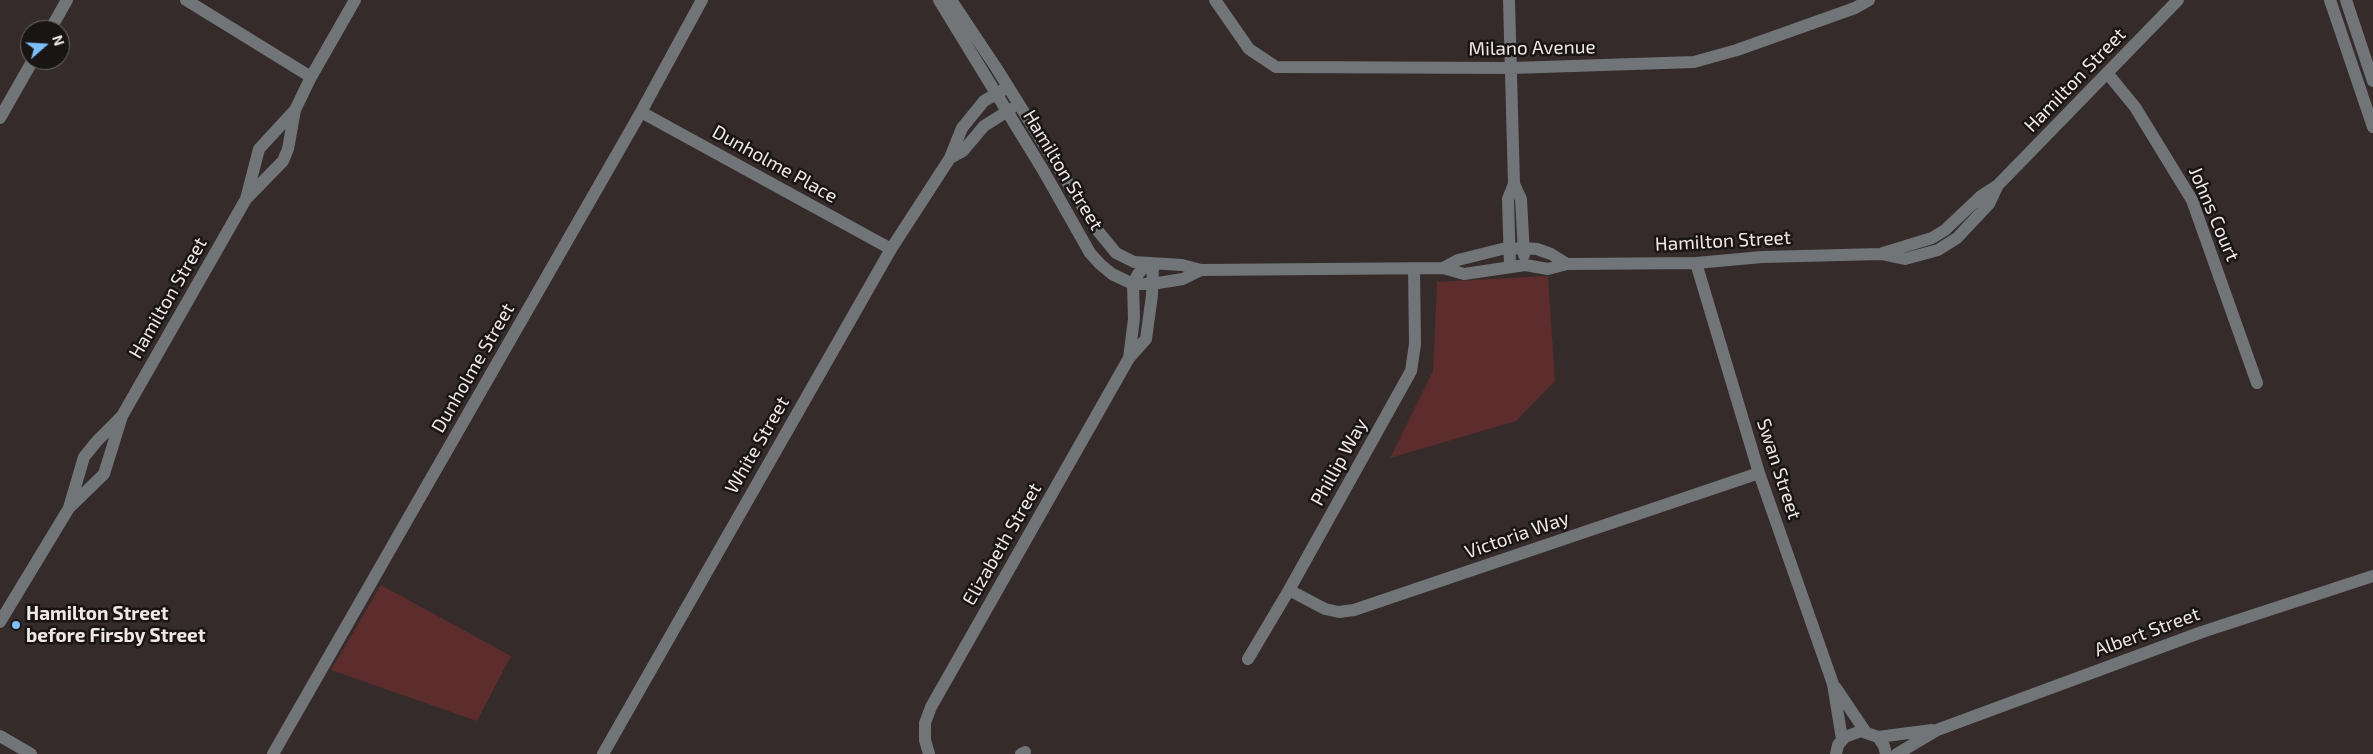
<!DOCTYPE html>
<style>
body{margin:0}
#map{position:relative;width:2373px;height:754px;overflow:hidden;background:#352b2a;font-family:"Exo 2",sans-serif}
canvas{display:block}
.north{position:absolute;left:20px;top:20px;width:50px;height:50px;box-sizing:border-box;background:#191514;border:1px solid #6f6968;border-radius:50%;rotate:71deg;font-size:14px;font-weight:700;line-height:20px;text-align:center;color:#efe8e7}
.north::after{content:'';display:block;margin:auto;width:18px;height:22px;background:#7bbef8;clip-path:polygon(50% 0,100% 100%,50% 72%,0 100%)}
</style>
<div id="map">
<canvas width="2373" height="754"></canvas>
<div class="north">N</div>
</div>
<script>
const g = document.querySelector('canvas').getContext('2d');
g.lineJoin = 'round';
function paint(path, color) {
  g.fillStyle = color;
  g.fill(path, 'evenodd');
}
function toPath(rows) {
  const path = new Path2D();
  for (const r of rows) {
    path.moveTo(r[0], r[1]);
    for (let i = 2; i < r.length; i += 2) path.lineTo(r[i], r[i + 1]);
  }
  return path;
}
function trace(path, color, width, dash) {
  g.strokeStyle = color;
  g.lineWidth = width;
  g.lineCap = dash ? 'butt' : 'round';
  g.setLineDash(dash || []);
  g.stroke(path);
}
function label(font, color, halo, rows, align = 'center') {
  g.font = font + ' "Exo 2",sans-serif';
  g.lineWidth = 5;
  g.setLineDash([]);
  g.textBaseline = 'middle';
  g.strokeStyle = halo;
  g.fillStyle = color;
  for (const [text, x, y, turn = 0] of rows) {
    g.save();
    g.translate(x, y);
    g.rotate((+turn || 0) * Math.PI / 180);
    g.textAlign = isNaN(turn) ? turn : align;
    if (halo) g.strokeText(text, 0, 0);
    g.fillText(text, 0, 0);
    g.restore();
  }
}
paint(toPath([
 [1548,276,1555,381,1516,421,1390,458,1433,371,1437,282],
 [381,585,511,656,477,721,331,670]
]), '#5d2c2d');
trace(toPath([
 [186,0,311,77],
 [939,0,1043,170,1090,253,1100,264,1112,274,1133,284,1152,284,1183,279,1201,270],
 [951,0,997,69,1098,231,1116,253,1134,262,1182,265,1201,270,1443,268,1464,274,1525,265,1548,269,1567,264,1696,263,1762,257,1881,254,1905,259,1938,250,1957,238,1989,204,1998,185],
 [1215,0,1249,49,1276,67,1512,68,1694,62,1737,50,1855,8,1869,0],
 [1509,0,1514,184,1508,199,1510,266],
 [2330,0,2373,127],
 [2346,0,2373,81],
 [50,30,67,0],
 [2108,74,2135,107,2192,200,2257,383],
 [641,112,891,249],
 [0,118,33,60],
 [950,158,963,151,984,126,1011,109],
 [1514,184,1521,199,1524,255],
 [246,199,283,161,288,149,295,110,311,77,355,0],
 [1883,253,1932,238,1945,230,1981,196,1998,185,2178,0],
 [1696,263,1759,473,1833,684,1842,739],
 [1443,268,1458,260,1502,249,1523,248,1537,249,1551,254,1567,264],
 [1129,358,1134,319,1133,284,1138,274,1147,264],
 [69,508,104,474,122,416,246,199,259,149,295,110],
 [1289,590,1325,609,1339,612,1354,610,1759,473],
 [0,622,69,508,84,457,97,441,122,416],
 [1248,659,1289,590,1411,371,1415,344,1414,269],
 [1836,688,1865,731],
 [0,736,31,754],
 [1878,737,1932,730],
 [273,754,641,112,702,0],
 [603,754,891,249,950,158,962,128,984,101,1008,87],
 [929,754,925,740,925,723,931,707,1129,358,1146,339,1152,295,1153,264],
 [1021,754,1025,752],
 [1836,754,1838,745,1845,737,1861,731,1878,737,1884,746,1886,754],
 [1897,754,1937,730,2202,632,2373,576]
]), '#717578', 12);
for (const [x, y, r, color] of [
 [16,625,5,"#7bbef8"]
]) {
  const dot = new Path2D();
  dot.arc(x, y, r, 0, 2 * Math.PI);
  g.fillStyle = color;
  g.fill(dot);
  trace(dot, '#191514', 2);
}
label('19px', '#efe8e7', '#191514', [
 ["Milano Avenue",1532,48,-1],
 ["Hamilton Street",2075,80,-46],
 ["Dunholme Place",775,164,29],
 ["Hamilton Street",1063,170,59],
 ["Johns Court",2214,214,67],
 ["Hamilton Street",1723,241,-3],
 ["Hamilton Street",168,298,-60],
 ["Dunholme Street",473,368,-60],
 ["White Street",757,445,-60],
 ["Phillip Way",1339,462,-61],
 ["Swan Street",1779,469,72],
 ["Victoria Way",1517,535,-19],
 ["Elizabeth Street",1002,544,-60],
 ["Albert Street",2147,632,-20]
]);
label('bold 19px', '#efe8e7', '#191514', [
 ["Hamilton Street",26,614],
 ["before Firsby Street",26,636]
], 'left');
</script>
